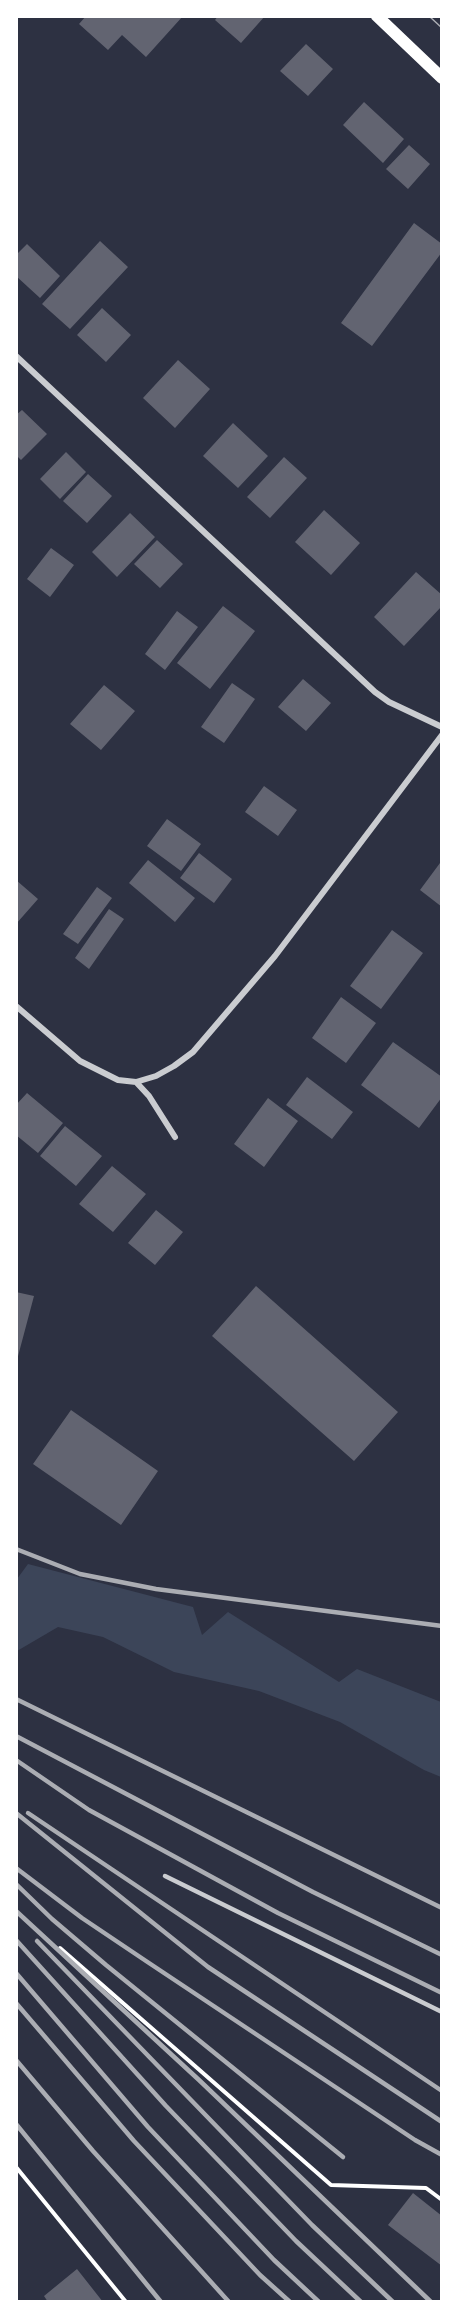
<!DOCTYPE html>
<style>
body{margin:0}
#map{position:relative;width:458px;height:2318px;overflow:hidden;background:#2d3142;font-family:"Alegreya Sans",sans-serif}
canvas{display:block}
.frame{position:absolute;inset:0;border:18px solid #fff;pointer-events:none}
</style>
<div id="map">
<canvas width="458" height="2318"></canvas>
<div class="frame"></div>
</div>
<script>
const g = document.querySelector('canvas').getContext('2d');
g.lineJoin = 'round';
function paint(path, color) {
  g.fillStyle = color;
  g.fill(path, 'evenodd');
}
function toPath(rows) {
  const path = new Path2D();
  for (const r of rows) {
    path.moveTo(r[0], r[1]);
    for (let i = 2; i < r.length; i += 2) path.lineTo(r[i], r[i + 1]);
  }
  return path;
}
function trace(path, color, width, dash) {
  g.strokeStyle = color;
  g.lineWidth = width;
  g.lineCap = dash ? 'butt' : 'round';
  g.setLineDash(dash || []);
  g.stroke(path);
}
paint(toPath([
 [28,1564,193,1607,202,1635,228,1612,339,1682,357,1669,441,1702,441,1777,424,1770,340,1722,259,1691,174,1672,103,1637,58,1627,17,1651,17,1579]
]), '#3c4559');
paint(toPath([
 [86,16,183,16,146,57,122,35,108,50,79,24],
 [218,16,265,16,241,43,215,20],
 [306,44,333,69,308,96,280,71],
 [364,102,404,139,383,163,343,125],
 [409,145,430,164,408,189,386,169],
 [414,223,442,244,442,252,372,346,341,323],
 [100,241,128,267,70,329,42,304],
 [27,244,60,276,40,298,16,276,16,255],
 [102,308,131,335,106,362,77,335],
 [178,360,210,389,175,428,143,398],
 [22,410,47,434,21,460,16,455,16,415],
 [233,423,268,456,238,488,203,456],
 [66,452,86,472,60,499,40,479],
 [284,457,307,478,270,518,247,497],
 [88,474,112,496,87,523,63,501],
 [324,510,360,543,331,575,295,542],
 [130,513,155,537,117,577,92,552],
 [157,540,183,564,160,588,134,564],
 [51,548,74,565,50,597,27,579],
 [416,572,442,595,442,606,404,646,374,617],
 [223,606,255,631,210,689,177,663],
 [177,611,198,627,165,670,145,654],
 [303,679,331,703,306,731,278,707],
 [232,683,255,699,224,743,201,727],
 [104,685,135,711,101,750,70,724],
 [264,786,297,810,278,836,245,812],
 [167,819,201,844,181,871,147,846],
 [199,853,232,879,214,903,180,878],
 [148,860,195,898,175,922,129,883],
 [440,863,442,864,442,907,420,890],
 [16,880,38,899,16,924],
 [97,887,112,898,78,944,63,934],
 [109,909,124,919,89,969,75,958],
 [392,930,423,953,381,1009,350,986],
 [341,997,376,1023,346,1063,312,1038],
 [393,1042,442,1077,442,1097,419,1128,361,1085],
 [307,1077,353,1112,332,1139,286,1105],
 [27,1093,63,1123,38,1153,16,1135,16,1105],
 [268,1098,298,1121,264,1167,234,1144],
 [65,1126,102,1156,76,1186,40,1156],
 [112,1166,146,1194,113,1232,79,1204],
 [156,1210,183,1232,155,1265,128,1243],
 [256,1286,398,1412,354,1461,212,1336],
 [16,1292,34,1296,17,1360,16,1359],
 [71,1410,158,1471,121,1525,33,1464],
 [413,2193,442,2216,442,2266,388,2225],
 [77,2269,103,2302,48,2302,44,2296]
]), '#626471');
trace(toPath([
 [60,1948,331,2185,426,2188,442,2200],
 [16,2167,126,2302]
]), '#fff', 4);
trace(toPath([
 [165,1876,442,2012]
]), '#caccd0', 4.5);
trace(toPath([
 [16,356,375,692,389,702,442,727],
 [16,1006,80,1061,118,1080,136,1082,149,1096,175,1137],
 [136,1082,156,1076,174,1066,193,1052,275,956,442,735]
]), '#caccd0', 6);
trace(toPath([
 [377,16,442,78]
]), '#fff', 12);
trace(toPath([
 [429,16,442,28]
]), '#abadb3', 1.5);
trace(toPath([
 [16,1549,80,1574,156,1589,442,1626],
 [16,1699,442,1908],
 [16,1736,313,1892,442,1955],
 [16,1760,89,1810,278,1913,442,1993],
 [16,1813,208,1967,442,2122],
 [28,1813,442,2091],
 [16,1868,82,1918,146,1961,415,2140,442,2155],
 [16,1884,52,1919,106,1965,343,2157],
 [16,1911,199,2080,431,2302],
 [16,1940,166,2106,296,2241,361,2302],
 [37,1941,312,2225,393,2302],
 [16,1973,148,2127,274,2260,319,2302],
 [16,2003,134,2141,260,2275,290,2302],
 [16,2060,93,2151,229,2302],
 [16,2124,161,2302]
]), '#abadb3', 4.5);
</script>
